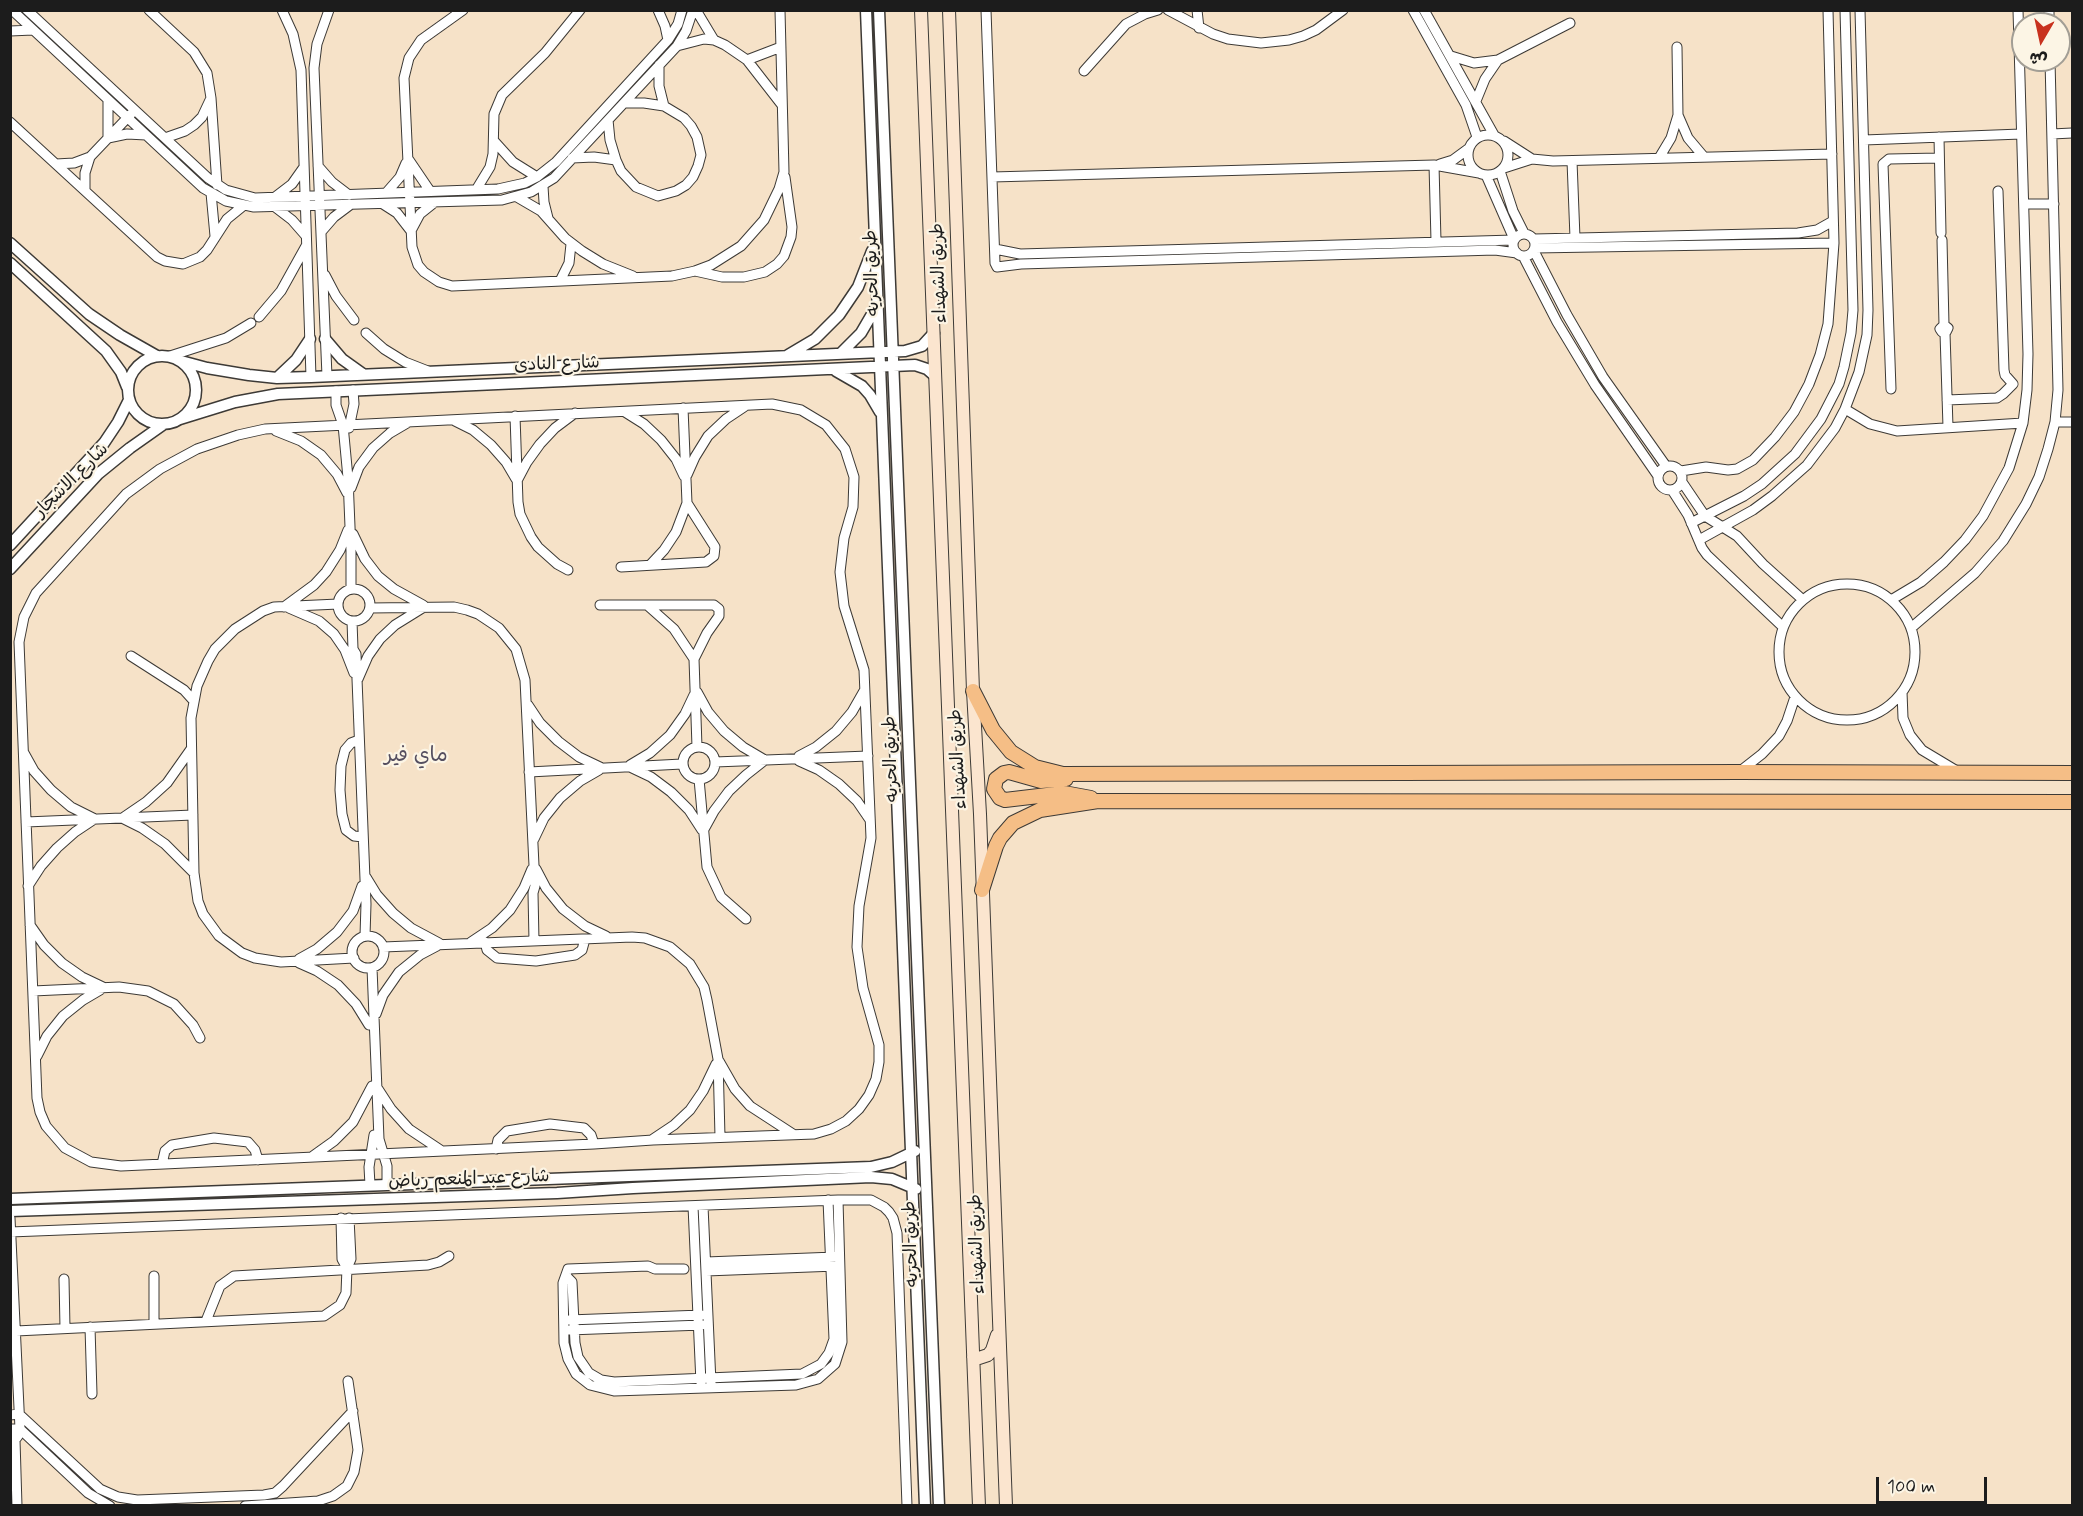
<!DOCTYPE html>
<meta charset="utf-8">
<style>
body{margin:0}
#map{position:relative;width:2083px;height:1516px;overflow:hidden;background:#f6e2c8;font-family:Mynerve,"Playpen Sans Arabic",sans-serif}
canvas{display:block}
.frame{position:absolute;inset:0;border:12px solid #1c1c1c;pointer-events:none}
.north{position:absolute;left:2011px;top:12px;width:60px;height:60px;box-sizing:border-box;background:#fcf5e5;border:2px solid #a29e95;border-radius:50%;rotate:189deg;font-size:16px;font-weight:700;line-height:24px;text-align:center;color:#1c1c1c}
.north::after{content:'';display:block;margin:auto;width:21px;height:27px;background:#c8321e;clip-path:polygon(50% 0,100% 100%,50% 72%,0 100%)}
.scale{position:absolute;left:1876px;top:1477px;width:111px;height:27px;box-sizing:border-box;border:3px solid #1c1c1c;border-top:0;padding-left:8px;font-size:18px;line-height:21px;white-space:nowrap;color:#1c1c1c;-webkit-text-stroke:4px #fcf5e5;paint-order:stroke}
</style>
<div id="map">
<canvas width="2083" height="1516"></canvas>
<div class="frame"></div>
<div class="north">ش</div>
<div class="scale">100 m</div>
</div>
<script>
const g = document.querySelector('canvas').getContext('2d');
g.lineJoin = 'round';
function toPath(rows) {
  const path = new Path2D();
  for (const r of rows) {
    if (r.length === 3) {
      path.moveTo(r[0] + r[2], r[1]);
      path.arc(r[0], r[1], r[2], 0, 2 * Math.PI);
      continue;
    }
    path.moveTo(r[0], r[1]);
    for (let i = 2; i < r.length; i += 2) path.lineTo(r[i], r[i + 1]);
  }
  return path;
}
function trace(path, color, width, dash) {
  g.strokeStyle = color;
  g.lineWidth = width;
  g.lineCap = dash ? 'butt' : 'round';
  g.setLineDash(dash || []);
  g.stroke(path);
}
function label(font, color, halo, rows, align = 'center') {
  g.font = font + ' Mynerve,"Playpen Sans Arabic",sans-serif';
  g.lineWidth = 4.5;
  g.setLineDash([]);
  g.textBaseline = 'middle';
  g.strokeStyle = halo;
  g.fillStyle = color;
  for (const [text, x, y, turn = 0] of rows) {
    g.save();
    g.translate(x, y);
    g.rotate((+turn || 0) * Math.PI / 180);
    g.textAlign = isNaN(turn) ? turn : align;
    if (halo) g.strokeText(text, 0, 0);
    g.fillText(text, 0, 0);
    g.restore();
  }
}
const minor = toPath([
 [12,10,203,188,226,201,254,207,502,200,531,192,554,178,677,46,686,31,693,10],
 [27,10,208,178,226,190,255,198,498,189,525,183,537,177,556,162,668,40,678,24,682,10],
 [149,10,194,52,207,73,211,98,217,185],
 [282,10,293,34,301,70,311,377],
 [463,10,421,40,409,58,404,78,412,247,418,265,424,272,439,282,452,286,672,276,695,271,711,265,741,246,764,220,779,189,784,172,780,10],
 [658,10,665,26,668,40],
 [696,10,714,40],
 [986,10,995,263,997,267,1021,264,1495,250,1517,253],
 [1168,10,1213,34,1228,39,1261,43,1289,40,1303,36,1316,30,1343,10],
 [1197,10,1199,28],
 [1413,10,1466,105,1477,137],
 [1424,10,1494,135],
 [2049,10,2049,24],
 [10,31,33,30],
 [677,46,704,39,714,40,725,45,747,60,782,105],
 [1451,56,1474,63,1498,60,1570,23],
 [747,60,781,47],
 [659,65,659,86,664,106],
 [1084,71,1126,24,1145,14,1158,10],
 [108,100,108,138,127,134,146,135],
 [1476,101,1485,79,1498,60],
 [1678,115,1688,138,1704,157],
 [608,120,610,140,616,160,621,171,636,187,658,196,676,191,686,185,693,177,698,166,701,155,697,137,691,126,684,118,664,106,644,103,624,103],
 [10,122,157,257,165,261,183,264,200,257,207,250,227,219,243,206],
 [2052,134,2072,133],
 [1488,155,20],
 [1939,137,1941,233],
 [165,138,185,131,194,125,202,117,210,100],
 [1864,140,2021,134],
 [494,141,513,162,537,177],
 [1504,141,1532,159],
 [572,158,594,157,616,160],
 [1659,158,1671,138,1678,115,1677,47],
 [409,160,430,191],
 [1572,161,1575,238],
 [56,164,74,163,90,157,131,114],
 [1440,164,1453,160,1468,149],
 [1434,165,1436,241],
 [318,166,332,182,349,195],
 [1504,168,1532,159,1553,161,1832,154],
 [1500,171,1513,211,1524,233],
 [1486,175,1514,239],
 [992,177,1434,165,1479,173],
 [543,186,544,202,548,218],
 [85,190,85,173,90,157],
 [476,190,490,167,493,154,494,114,502,95,545,53,580,10],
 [211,193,215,236],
 [386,193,400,177,406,163],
 [275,197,292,184,304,167],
 [517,197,541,211,565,238,582,251,603,264,633,276],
 [383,204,397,213,411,231],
 [2024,204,2054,204],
 [275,207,292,220,306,236],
 [412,229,420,214,435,202],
 [321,232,334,217,350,205],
 [1524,245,11],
 [1534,239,1798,233,1817,230,1833,221],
 [1942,240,1944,325,1948,328,1946,332,1942,332,1940,329,1944,325],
 [1535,248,1834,243],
 [995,249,1020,254,1514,240],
 [1534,251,1567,315,1603,377,1666,466],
 [1523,256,1557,322,1595,385,1658,476],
 [695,271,722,277,744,277,765,272,777,264,784,256,791,237,792,227,785,177],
 [325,275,336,296,354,320],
 [560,281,569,263,571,244],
 [259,317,281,291,306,246],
 [366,333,384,349,405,362,428,371],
 [1945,333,1948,427],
 [170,356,226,338,251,323],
 [327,376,314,68,317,44,329,10],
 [1891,389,1883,164,1889,159,1939,158],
 [336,391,336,405,343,425,348,478,351,551,351,589],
 [1947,400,1997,398,2003,394,2013,384,2005,375,2004,370,1998,191],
 [772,404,801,410,826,425,845,449,854,477,853,507,844,538,840,572,844,606,864,670,871,838,859,906,857,947,863,988,879,1045,879,1062,876,1079,869,1095,859,1109,846,1121,831,1129,814,1134,653,1140,594,1144,121,1166,91,1162,65,1148,46,1126,40,1112,37,1098,19,642,24,617,36,593,126,494,160,469,197,449,238,435,265,429,772,404],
 [1845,409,1870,424,1897,431,2023,423],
 [625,412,644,424,661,440,676,459,684,476],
 [515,416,518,502,520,514,531,537,538,547,557,564,568,570],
 [455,421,473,430,491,445,506,462,516,479],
 [2055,422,2072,422],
 [349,428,354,404,353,390],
 [276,431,301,441,321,455,337,474,347,493],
 [1670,478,12],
 [1681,471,1706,467,1728,470,1737,469,1753,460,1775,437,1794,412,1809,384,1820,355,1828,324,1834,243,1828,10],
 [687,475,695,457,708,436,726,419,744,407],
 [518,479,527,462,540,444,555,428,575,413],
 [1682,482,1705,516,1737,536,1763,564,1803,600],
 [351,488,359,467,373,448,390,433,407,423],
 [1672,490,1688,515,1702,548,1707,555,1783,627],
 [1691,523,1744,496,1762,484,1795,454,1821,419,1839,384,1844,367,1851,333,1853,310,1845,10],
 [353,534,365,559,378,576,394,589,423,605],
 [1699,540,1753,510,1772,496,1807,465,1835,428,1845,409,1859,372,1867,335,1868,310,1860,10],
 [650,565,664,550,676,532,687,503],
 [621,567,706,562,714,556,715,547,687,503,683,408],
 [1847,652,68],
 [354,605,16],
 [1891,600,1921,582,1944,562,1965,540,1983,516,2009,468,2023,423,2027,390,2028,354,2018,10],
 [338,604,274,607,263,611,235,629,215,649,208,661,197,686,191,718,194,873,198,901,203,914,219,936,242,953,255,958,281,962,354,958],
 [600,605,714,605,719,609,719,616,707,633,694,659,697,747],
 [647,605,674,629,694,659],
 [284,607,314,585,326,572,340,550,348,530],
 [289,608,319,621,334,634,345,650,354,673],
 [370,608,454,607,467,610,478,614,499,628,516,649,525,680,535,886,533,893,534,941],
 [352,621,353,649,356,654,366,904,365,936],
 [1911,628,1975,573,2003,541,2026,504,2039,477,2048,449,2055,422,2058,390,2050,60],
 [131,656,184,690,193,700],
 [358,679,368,656,380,639,395,625,424,607],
 [697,692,708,712,724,731,743,747,765,760,746,775,729,791,714,811,703,831],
 [1902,692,1903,718,1910,735,1922,750,1957,771],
 [528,705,540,723,558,741,579,757,600,767],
 [359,740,351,743,345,750,341,766,340,790,342,814,346,830,354,836,363,837],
 [699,763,16],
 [24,753,34,771,51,790,71,807,93,818],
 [799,756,816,747,836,731,852,712,864,691],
 [799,761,819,770,839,784,857,801,870,820],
 [715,762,868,756],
 [630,765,650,753,670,735,685,714,694,695],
 [630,767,651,777,671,792,689,810,702,830],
 [529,772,682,764],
 [1739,772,1762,754,1779,736,1787,721,1795,697],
 [699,779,707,867,721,897,746,919],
 [124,817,146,802,167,783,191,749],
 [124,819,142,828,165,844,194,873],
 [26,822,193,815],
 [534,839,544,818,560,798,580,781,599,770],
 [536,869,546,888,563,909,585,926,606,936],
 [366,877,377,895,393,913,411,928,439,943],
 [28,886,41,866,57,848,75,832,93,820],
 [30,925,44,945,62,963,82,977,103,987],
 [368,952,16],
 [471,942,492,928,510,910,524,888,532,869],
 [485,942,487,950,497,958,536,961,575,955,582,950,585,939],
 [383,947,632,937,645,938,670,947,690,964,704,987,707,1000,718,1059,720,1137],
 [299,959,317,949,337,932,353,911,362,886],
 [299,963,317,971,338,985,356,1004,369,1025],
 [372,968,379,1139,387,1166,387,1185],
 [33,991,119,987,148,991,174,1004,193,1025,200,1038],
 [376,1014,383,995,399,972,420,955,437,946],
 [37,1056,47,1036,63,1016,83,1000,100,990],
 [719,1061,735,1089,750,1106,793,1134],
 [378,1089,391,1109,409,1129,442,1151],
 [653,1139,674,1125,690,1110,703,1091,716,1064],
 [496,1149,498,1140,507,1131,550,1124,584,1128,591,1135,594,1144],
 [313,1156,334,1141,353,1122,372,1086],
 [162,1164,165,1151,172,1145,214,1138,248,1142,255,1150,258,1160],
 [370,1185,369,1167,374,1135],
 [693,1206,701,1383],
 [703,1206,711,1383],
 [10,1218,20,1429,18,1436,15,1440],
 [341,1218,342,1259,347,1268],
 [10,1232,838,1200,871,1200,884,1207,889,1212,893,1218,897,1233,907,1506],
 [706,1262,835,1257],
 [684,1269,655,1269,648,1266,568,1269,563,1283,564,1343,568,1359,576,1374,590,1385,614,1391,796,1385,818,1379,835,1364,842,1342,838,1200],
 [706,1271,836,1266],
 [154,1276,154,1324],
 [566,1276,572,1282,575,1343,578,1357,589,1373,601,1380,614,1382,802,1374,821,1364,829,1353,834,1339,828,1200],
 [64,1279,65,1328],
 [569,1320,702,1315],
 [206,1321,220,1286,234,1276,428,1265,439,1262,449,1256],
 [90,1327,92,1394],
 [569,1330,702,1325],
 [16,1331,324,1316,340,1305,346,1293,347,1268,351,1259,349,1218],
 [10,1415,19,1414,100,1489,118,1497,137,1500,264,1495,275,1493,283,1486,353,1411],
 [10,1429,20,1429,88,1493,110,1506],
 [12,1437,15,1440,17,1506],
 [245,1506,318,1501,333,1496,347,1486,354,1472,358,1450,348,1381]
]);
const tertiary = toPath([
 [866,10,925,1506],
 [879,10,939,1506],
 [10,243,89,314,120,335,157,356],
 [10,263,106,351,121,372,127,387],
 [325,339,342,359,363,374],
 [840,354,861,333,875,309],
 [788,355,815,339,839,315,858,287,872,251],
 [162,390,34],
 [181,361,207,368,249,375,277,378,311,377,905,351,922,346,934,333],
 [836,371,862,386,870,395,880,412],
 [277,378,296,360,310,339],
 [180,419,235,402,278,394,915,365,927,369,935,376],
 [10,545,104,443,118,422,129,400],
 [10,569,98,474,130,448,164,424],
 [10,1199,871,1167,892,1162,915,1151],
 [10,1211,557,1193,633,1188,871,1177,892,1179,916,1189]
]);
const secondary = toPath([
 [921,10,979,1506],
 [949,10,973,691,980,814,1006,1506],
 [973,1357,979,1358,988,1355,992,1350,997,1335]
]);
const primary = toPath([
 [973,691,993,730,1011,752,1035,767,1063,774,1739,772,2072,773],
 [1066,779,1041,781,1009,772,1004,773,996,779,994,789,1000,798,1005,800,1064,793,1091,798],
 [982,890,996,846,1000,838,1013,823,1040,810,1098,801,2072,802]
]);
trace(minor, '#3d3a36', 11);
trace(tertiary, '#3d3a36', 13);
trace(secondary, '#3d3a36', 14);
trace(primary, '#3d3a36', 16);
trace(minor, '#fff', 9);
trace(tertiary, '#fff', 10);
trace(secondary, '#fbe5cf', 12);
trace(primary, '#f5be86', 14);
label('18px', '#1c1c1c', '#fcf5e5', [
 ["طريق الحريه",873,273,-92],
 ["طريق الشهداء",940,273,-92],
 ["شارع النادى",557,365,-2],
 ["شارع الاشجار",72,481,-45],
 ["طريق الحريه",892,759,-92],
 ["طريق الشهداء",959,759,-93],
 ["شارع عبد المنعم رياض",469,1180,-2],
 ["طريق الحريه",912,1244,-92],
 ["طريق الشهداء",978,1244,-92]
]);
label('21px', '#554f60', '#fcf5e5', [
 ["ماي فير",416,757]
]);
</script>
